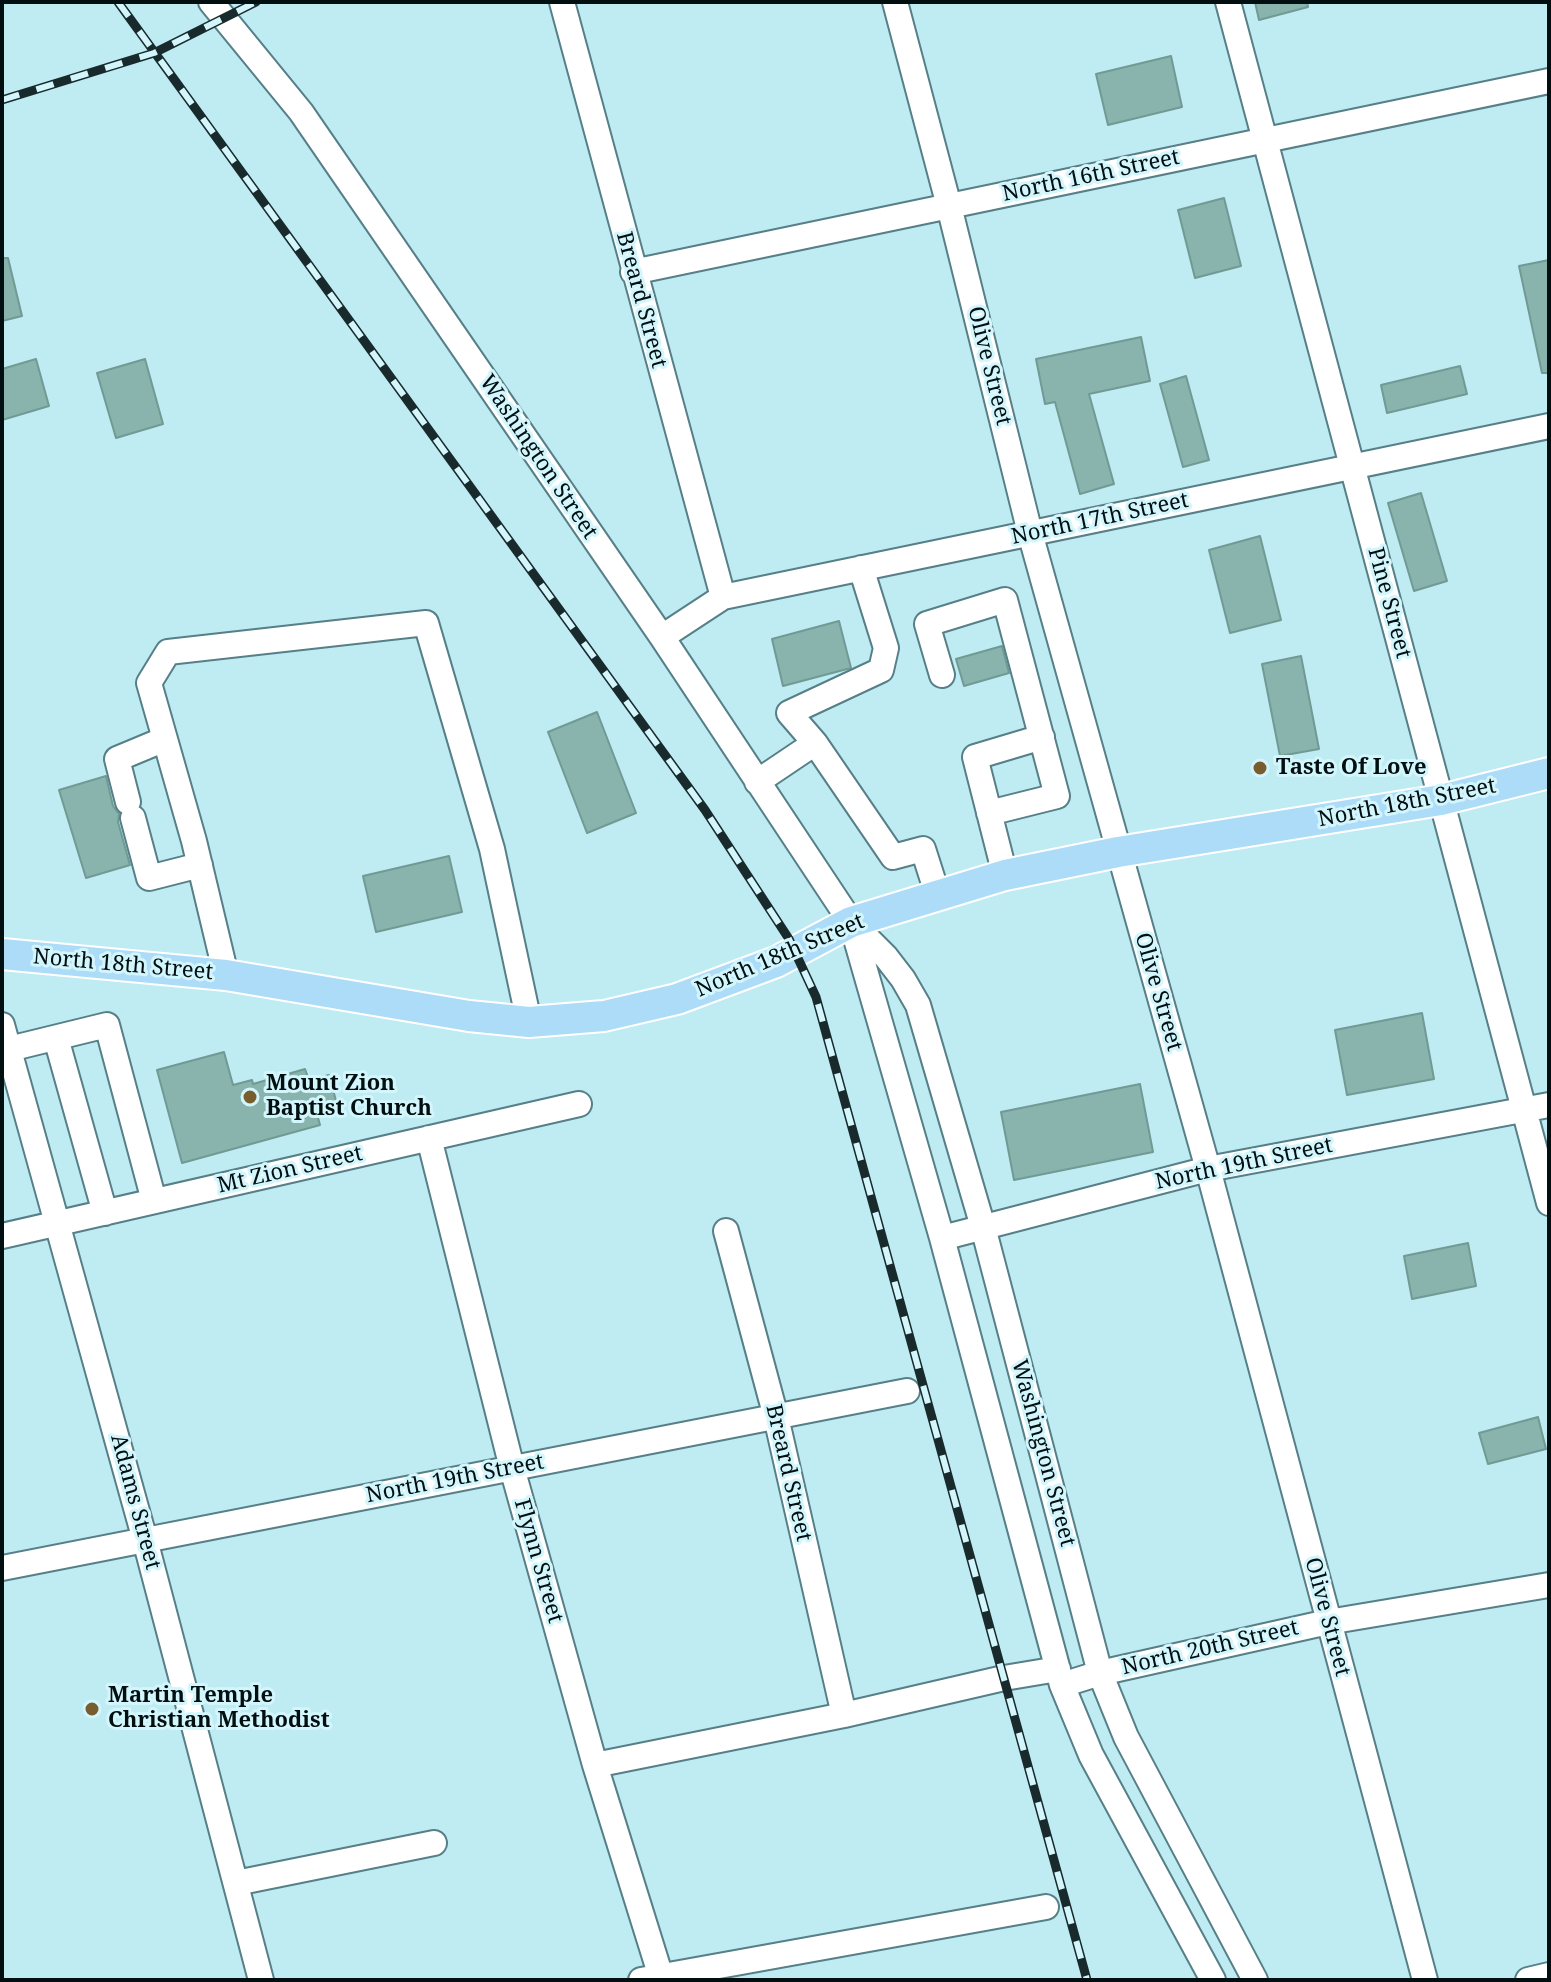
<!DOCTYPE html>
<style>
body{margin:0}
#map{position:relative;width:1551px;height:1982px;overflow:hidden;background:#bfebf3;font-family:"Noto Serif",serif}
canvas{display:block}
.frame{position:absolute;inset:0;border:4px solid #010f11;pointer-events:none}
</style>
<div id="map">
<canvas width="1551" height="1982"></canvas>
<div class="frame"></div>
</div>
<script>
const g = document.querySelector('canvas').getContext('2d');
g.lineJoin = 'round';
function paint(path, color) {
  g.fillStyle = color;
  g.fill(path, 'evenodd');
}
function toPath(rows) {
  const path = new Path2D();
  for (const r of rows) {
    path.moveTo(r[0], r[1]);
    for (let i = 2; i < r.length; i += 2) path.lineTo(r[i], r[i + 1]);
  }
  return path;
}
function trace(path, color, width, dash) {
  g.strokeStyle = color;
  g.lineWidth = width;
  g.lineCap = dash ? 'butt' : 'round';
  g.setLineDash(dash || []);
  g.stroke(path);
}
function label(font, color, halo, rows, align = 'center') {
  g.font = font + ' "Noto Serif",serif';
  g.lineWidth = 6;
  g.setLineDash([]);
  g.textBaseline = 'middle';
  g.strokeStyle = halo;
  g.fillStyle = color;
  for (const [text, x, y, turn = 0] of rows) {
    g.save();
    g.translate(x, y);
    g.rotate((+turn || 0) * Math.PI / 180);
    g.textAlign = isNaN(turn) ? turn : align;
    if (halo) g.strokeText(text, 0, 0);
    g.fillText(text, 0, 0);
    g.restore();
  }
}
const building = toPath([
 [1255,2,1307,2,1308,7,1259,20,1255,2],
 [1171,56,1182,107,1108,125,1096,74,1171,56],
 [1224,198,1241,266,1195,278,1178,210,1224,198],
 [2,258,8,258,22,316,2,321,2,258],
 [1549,260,1549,373,1542,373,1519,266,1549,260],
 [1141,337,1150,381,1089,394,1114,484,1080,494,1055,402,1045,404,1036,359,1141,337],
 [36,359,49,406,2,420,2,369,36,359],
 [145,359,163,424,116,438,97,373,145,359],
 [1460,366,1467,394,1387,413,1381,385,1460,366],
 [1186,376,1209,460,1183,467,1160,384,1186,376],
 [1421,493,1447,581,1414,591,1388,503,1421,493],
 [1260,536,1281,620,1230,633,1209,550,1260,536],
 [839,621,851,668,783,686,772,639,839,621],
 [1002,646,1009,673,964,686,956,659,1002,646],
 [1301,656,1319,749,1280,756,1262,664,1301,656],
 [597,712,636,813,587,833,548,732,597,712],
 [106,776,113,806,119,814,118,822,130,865,86,878,59,790,106,776],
 [449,856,462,912,376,932,363,876,449,856],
 [1422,1013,1434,1079,1347,1095,1335,1030,1422,1013],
 [224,1052,233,1085,252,1080,253,1084,305,1069,309,1080,329,1075,338,1108,317,1114,320,1125,182,1163,157,1070,224,1052],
 [1140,1084,1153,1152,1014,1180,1001,1112,1140,1084],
 [1468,1243,1476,1286,1412,1299,1404,1256,1468,1243],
 [1538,1417,1546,1449,1488,1464,1479,1433,1538,1417]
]);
paint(building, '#89b4ad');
trace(building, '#709a93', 2);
const minor = toPath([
 [211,2,301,112,662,637,851,922,886,957,903,979,918,1005,983,1227,1100,1673,1126,1737,1255,1980],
 [562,2,723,597],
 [895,2,949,206,1030,533,1208,1169,1425,1980],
 [1228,2,1549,1203],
 [633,272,1549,81],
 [662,637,723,597,1549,426],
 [942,675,927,624,1005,600,1057,796,989,813],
 [815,743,789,713,881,670,886,648,861,568],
 [757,782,815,743,893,857,923,849,938,896],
 [128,802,117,759,165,739],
 [133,818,149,878,200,865],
 [1005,875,975,757,1042,737],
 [852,925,942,1238,1062,1685,1091,1755,1213,1980],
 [226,975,194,841,149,683,168,652,426,623,492,849,529,1022],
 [2,1025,145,1540,261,1980],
 [56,1038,105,1213],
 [9,1049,107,1025,154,1201],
 [429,1138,512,1468,595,1765,662,1980],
 [726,1231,776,1417,844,1715],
 [2,1236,579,1104],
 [942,1238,1208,1169,1549,1105],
 [2,1568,907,1391],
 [1062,1685,1100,1673,1328,1622,1549,1585],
 [595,1765,844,1715,1004,1678,1058,1669],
 [236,1883,434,1843],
 [641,1980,1046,1907],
 [1528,1980,1549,1975]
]);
const major = toPath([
 [2,954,226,975,469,1016,529,1022,604,1016,677,999,776,962,851,922,1005,875,1118,852,1441,800,1549,773]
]);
trace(minor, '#567f87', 28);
trace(major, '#fff', 34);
trace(minor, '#fff', 24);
trace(major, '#addcf8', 30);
const rail = toPath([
 [118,2,705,810,789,939,816,997,1087,1980],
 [2,100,154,53,256,2]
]);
trace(rail, '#182a2c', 9);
trace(rail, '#d3f6fd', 6, [18]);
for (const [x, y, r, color] of [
 [1260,768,8,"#785e2f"],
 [250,1097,8,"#785e2f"],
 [92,1709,8,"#785e2f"]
]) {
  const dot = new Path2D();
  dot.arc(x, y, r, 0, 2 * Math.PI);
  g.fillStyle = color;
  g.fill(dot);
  trace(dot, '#d3f6fd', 3);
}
label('22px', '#010f11', '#d3f6fd', [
 ["North 16th Street",1091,176,-12],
 ["Breard Street",641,300,75],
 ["Olive Street",989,366,76],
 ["Washington Street",538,457,56],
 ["North 17th Street",1100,519,-12],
 ["Pine Street",1389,603,75],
 ["North 18th Street",1407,803,-11],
 ["North 18th Street",780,956,-23],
 ["North 18th Street",123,965,5],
 ["Olive Street",1158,992,74],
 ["North 19th Street",1244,1164,-12],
 ["Mt Zion Street",290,1170,-13],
 ["Washington Street",1043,1453,75],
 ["Breard Street",788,1473,77],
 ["North 19th Street",455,1479,-11],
 ["Adams Street",135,1502,75],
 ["Flynn Street",538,1561,74],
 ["Olive Street",1327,1617,75],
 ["North 20th Street",1210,1648,-13]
]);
label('bold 22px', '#010f11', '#d3f6fd', [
 ["Taste Of Love",1276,768],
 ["Mount Zion",266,1084],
 ["Baptist Church",266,1109],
 ["Martin Temple",108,1696],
 ["Christian Methodist",108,1721]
], 'left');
</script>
